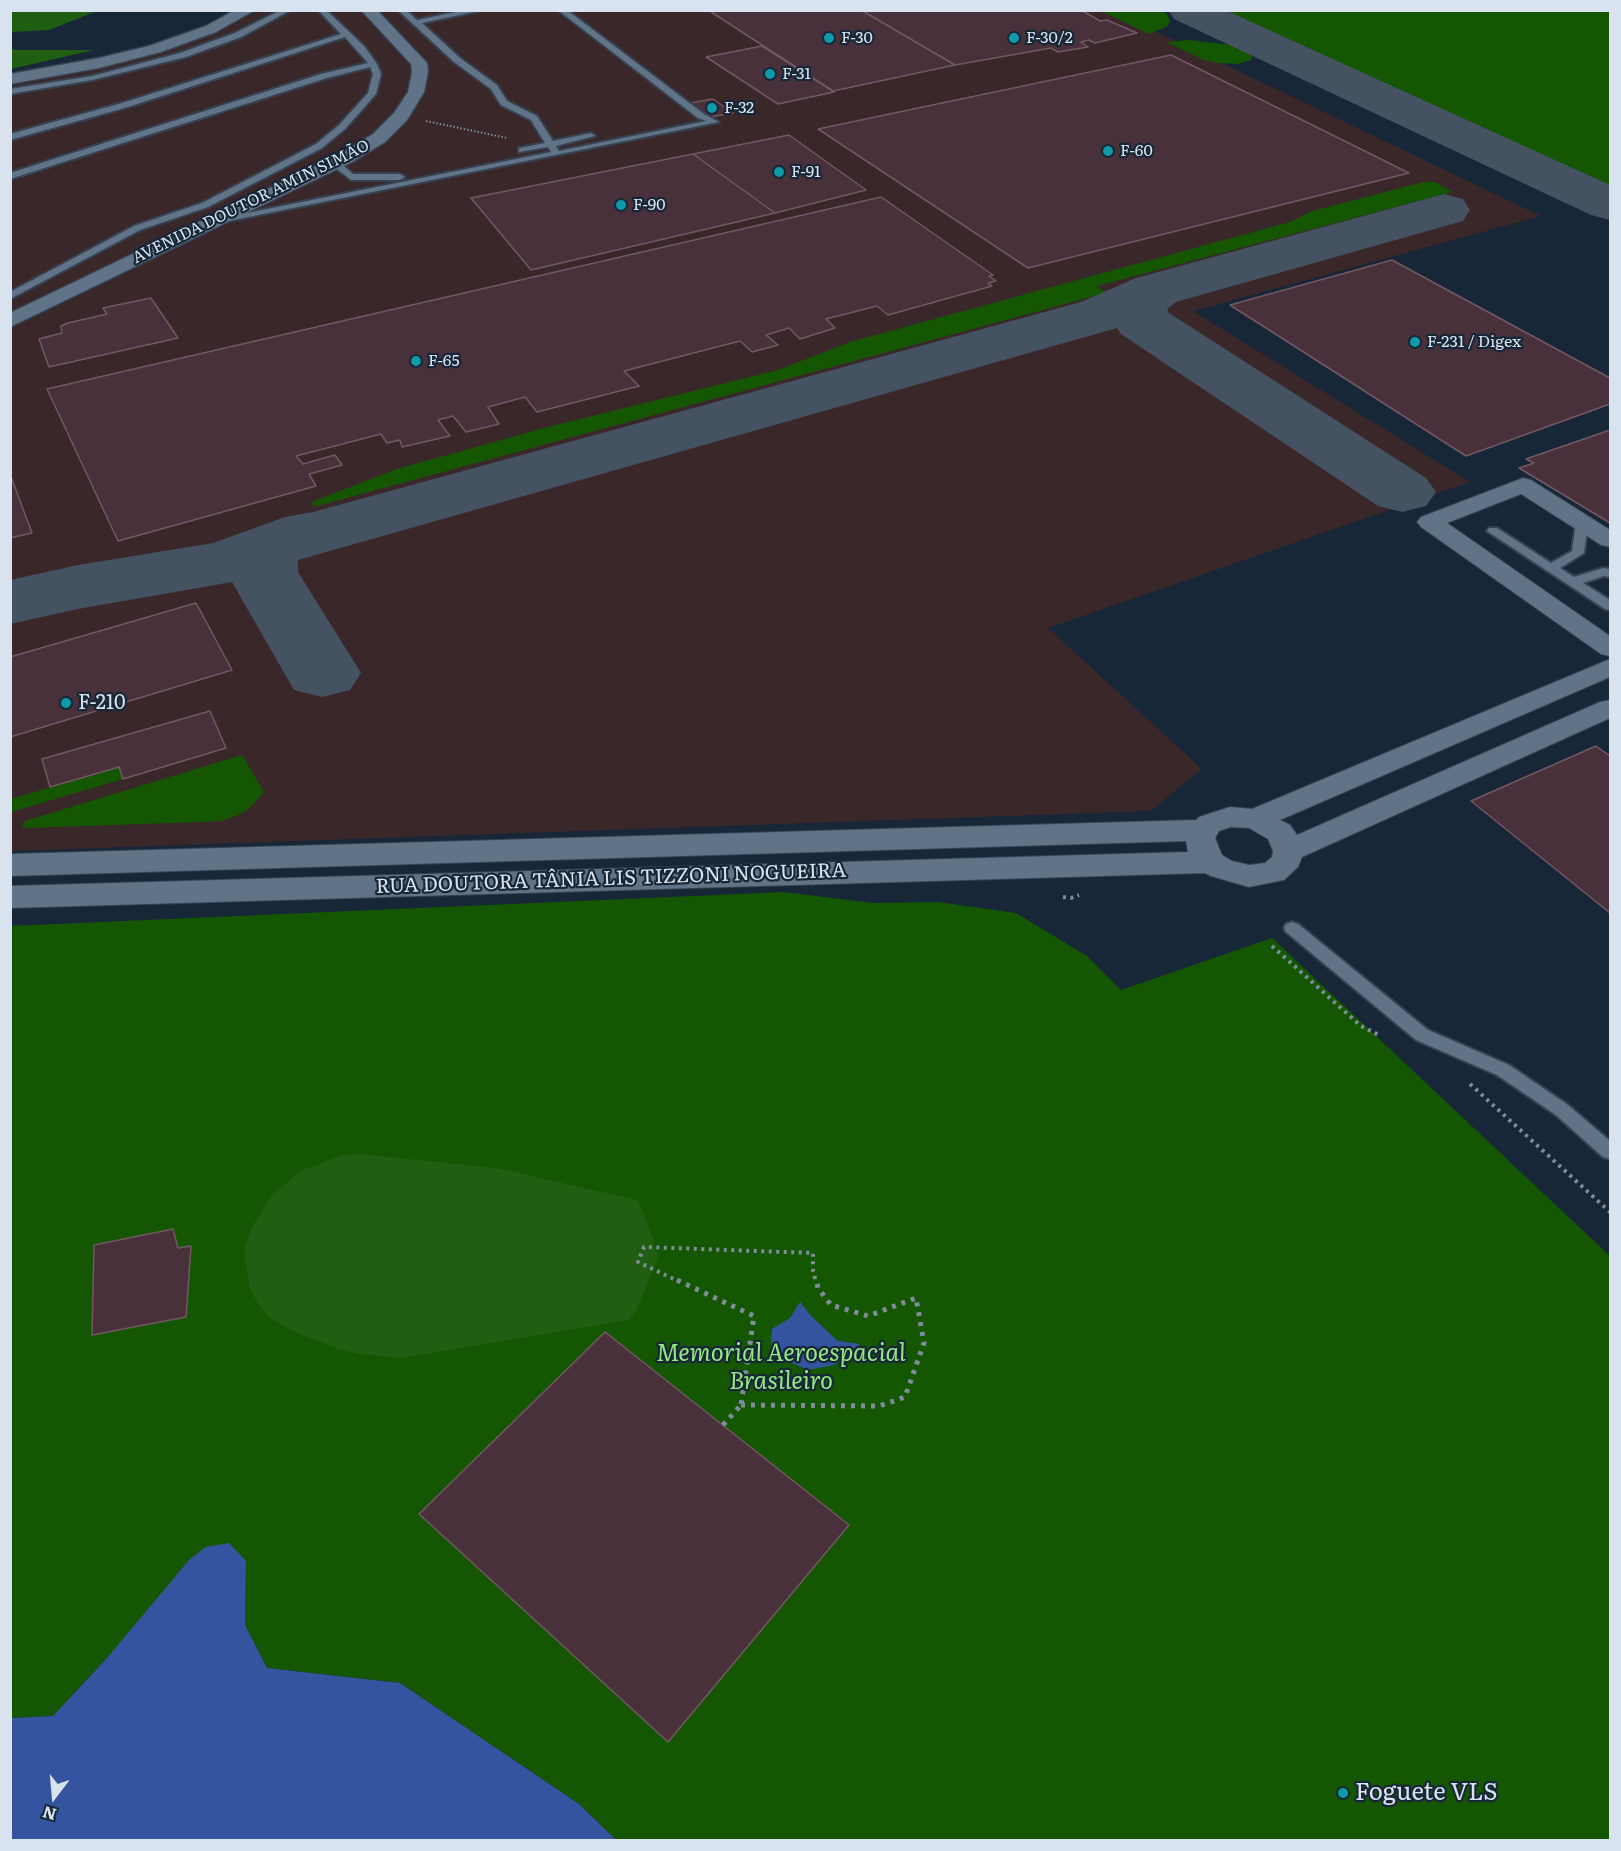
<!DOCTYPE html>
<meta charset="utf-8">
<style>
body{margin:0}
#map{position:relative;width:1621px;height:1851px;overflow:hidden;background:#172738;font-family:Literata,serif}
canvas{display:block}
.frame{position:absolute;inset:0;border:12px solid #d9e3ef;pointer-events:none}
.north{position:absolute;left:24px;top:1767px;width:60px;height:60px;-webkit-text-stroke:4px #172738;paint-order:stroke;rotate:196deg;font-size:16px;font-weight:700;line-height:24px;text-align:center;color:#d9e3ef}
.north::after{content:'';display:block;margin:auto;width:21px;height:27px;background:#d9e3ef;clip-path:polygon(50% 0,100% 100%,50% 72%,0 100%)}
</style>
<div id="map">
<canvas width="1621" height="1851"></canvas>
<div class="frame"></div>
<div class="north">N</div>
</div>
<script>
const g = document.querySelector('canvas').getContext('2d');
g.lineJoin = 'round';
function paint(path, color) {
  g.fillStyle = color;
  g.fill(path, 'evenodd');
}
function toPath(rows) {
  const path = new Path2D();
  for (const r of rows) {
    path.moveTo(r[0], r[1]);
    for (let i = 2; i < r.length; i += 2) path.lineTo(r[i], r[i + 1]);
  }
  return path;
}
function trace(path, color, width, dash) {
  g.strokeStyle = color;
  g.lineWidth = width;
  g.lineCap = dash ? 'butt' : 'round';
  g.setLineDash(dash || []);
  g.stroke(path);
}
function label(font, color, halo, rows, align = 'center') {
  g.font = font + ' Literata,serif';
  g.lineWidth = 4.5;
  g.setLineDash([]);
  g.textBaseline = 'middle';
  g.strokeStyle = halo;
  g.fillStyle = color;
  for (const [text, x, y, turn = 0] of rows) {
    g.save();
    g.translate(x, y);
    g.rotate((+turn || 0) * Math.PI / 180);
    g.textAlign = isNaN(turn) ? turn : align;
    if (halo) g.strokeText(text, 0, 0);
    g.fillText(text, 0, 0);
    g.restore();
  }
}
paint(toPath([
 [258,11,1113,11,1541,216,1193,311,1470,482,1048,628,1202,769,1150,811,11,851,11,83,146,56,208,35]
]), '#3a272a');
paint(toPath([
 [1101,11,1161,11,1167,14,1170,21,1168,26,1149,34],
 [1221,11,1610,11,1610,187],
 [1189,40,1233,45,1247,51,1252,57,1251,60,1238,64,1217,63,1204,60,1166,42],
 [1424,182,1435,182,1452,192,1097,286,1106,293,317,506,311,505,314,501,397,469,544,428,778,370,850,342,1290,222,1312,211],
 [242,755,264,792,250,808,236,816,221,821,201,822,27,828,22,826,25,821],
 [119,767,123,779,11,812,11,799],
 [784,892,873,903,938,902,1016,913,1087,956,1121,990,1272,938,1610,1256,1610,1840,616,1840,579,1804,400,1683,267,1668,245,1625,246,1561,107,1658,53,1716,11,1718,10,926]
]), '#155603');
paint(toPath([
 [11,10,97,10,97,11,49,30,11,32],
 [11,49,18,50,94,50,11,69],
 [359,1154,496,1168,637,1200,646,1218,658,1256,636,1311,629,1320,402,1358,359,1354,338,1349,294,1332,269,1317,258,1304,250,1288,245,1260,245,1247,252,1227,272,1195,302,1170,341,1156]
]), '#205f11');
paint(toPath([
 [800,1302,811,1316,838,1341,860,1344,850,1355,834,1365,808,1370,785,1360,771,1344,772,1329,790,1318],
 [229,1543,246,1561,245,1625,267,1668,400,1683,579,1804,616,1840,11,1840,11,1718,53,1716,107,1658,190,1559,206,1547]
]), '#35549f');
paint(toPath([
 [1168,10,1225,10,1610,185,1610,220,1591,215,1174,19,1168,10],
 [1444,194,1463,199,1470,210,1463,221,1176,302,1167,309,1169,313,1426,478,1436,492,1426,506,1402,512,1378,506,1121,334,1117,328,298,560,298,572,361,673,350,690,322,697,294,690,232,582,78,609,10,624,10,580,78,565,213,543,285,517,313,512,1081,302,1136,278,1444,194]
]), '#445262');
const building = toPath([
 [708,10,861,10,955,65,833,91,708,10],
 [861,10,1081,10,1100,21,1107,20,1137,33,1095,43,1089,40,1081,42,1088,47,1058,52,1051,48,955,65,861,10],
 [762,46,834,92,778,104,706,57,762,46],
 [1171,55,1409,173,1028,268,818,129,1171,55],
 [713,99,733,113,710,117,690,103,713,99],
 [789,135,866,190,775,213,693,154,789,135],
 [693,154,775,213,531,270,471,198,693,154],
 [881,197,993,275,989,276,996,281,988,283,992,286,888,315,877,306,826,319,835,328,800,339,789,328,766,335,778,345,752,352,740,341,624,371,639,386,537,412,525,397,488,407,499,424,466,432,453,416,438,420,450,436,402,447,400,440,387,443,381,434,296,456,303,464,335,455,342,465,309,474,316,486,118,541,47,389,881,197],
 [1392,260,1610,378,1610,404,1466,456,1230,305,1392,260],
 [151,298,178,338,49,367,39,339,62,333,61,326,68,323,107,314,103,308,151,298],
 [1610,430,1610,523,1519,468,1534,463,1526,459,1610,430],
 [10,474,32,533,10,538,10,474],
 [196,603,232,670,10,737,10,657,196,603],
 [210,711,226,748,123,779,119,767,50,787,42,759,210,711],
 [1596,746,1610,756,1610,913,1471,801,1596,746],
 [173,1229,178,1248,191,1246,186,1317,92,1335,94,1245,173,1229],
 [605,1332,849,1525,668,1742,419,1514,605,1332]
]);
paint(building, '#49313c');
trace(building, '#735864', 1.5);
const service = toPath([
 [281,10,291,10,241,37,186,57,92,80,10,94,10,89,92,76,180,53,235,33,281,10],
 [318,10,326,10,364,46,377,64,381,74,376,94,345,129,322,148,208,207,140,230,10,299,10,292,134,226,202,203,316,144,339,125,368,93,373,74,370,67,327,78,10,179,10,173,321,74,368,63,345,37,128,107,10,140,10,134,122,103,341,34,318,10],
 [398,10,406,10,417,20,465,10,483,10,422,23,460,58,497,85,507,101,537,116,553,141,591,133,595,136,556,146,559,151,706,121,698,118,558,10,567,10,704,114,719,122,209,225,207,223,212,220,551,152,548,147,519,152,519,148,545,143,531,120,501,105,491,89,454,62,398,10],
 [332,161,338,161,353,174,400,174,405,177,400,180,351,180,332,165,332,161],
 [1582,518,1588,522,1584,553,1560,568,1574,577,1603,568,1610,569,1610,577,1604,576,1583,583,1610,600,1610,610,1605,609,1487,531,1489,528,1497,528,1551,563,1572,551,1576,522,1582,518],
 [1292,922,1298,924,1428,1030,1509,1065,1568,1105,1610,1141,1610,1159,1603,1157,1556,1115,1497,1075,1416,1040,1286,932,1284,928,1286,924,1292,922]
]);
const minor = toPath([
 [1523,478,1531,480,1610,530,1610,547,1601,545,1521,494,1447,523,1610,636,1610,656,1601,654,1421,527,1417,522,1421,517,1523,478],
 [1610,659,1610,677,1280,820,1290,825,1297,835,1600,702,1610,700,1610,718,1302,857,1298,867,1284,880,1249,887,1211,876,1205,873,10,908,10,886,1188,852,1186,841,10,876,10,854,1196,820,1199,817,1230,807,1252,809,1610,659],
 [1231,827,1249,828,1268,839,1273,851,1272,857,1265,863,1249,865,1232,861,1222,855,1215,838,1219,831,1231,827]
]);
const tertiary = toPath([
 [235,10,255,10,216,32,161,52,99,68,10,84,10,74,99,58,149,46,206,26,235,10],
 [361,10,377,10,427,63,428,72,424,92,407,120,385,142,352,162,10,327,10,313,340,154,373,134,394,113,408,92,412,72,411,64,361,10]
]);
trace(service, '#364251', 4);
trace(minor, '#364251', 2);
trace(tertiary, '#364251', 3);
trace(toPath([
 [426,121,507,138]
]), '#7f8c9a', 2, [1.5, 2]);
trace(toPath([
 [1063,897,1071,898,1079,895],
 [1272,946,1361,1026,1379,1035],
 [1470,1084,1610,1212],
 [680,1282,638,1262,644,1247,813,1253,813,1271,816,1282]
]), '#7f8c9a', 4, [3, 4.5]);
trace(toPath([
 [677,1280,754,1316,741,1405],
 [741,1405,879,1406,905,1397,924,1343,916,1298,868,1316,831,1305,818,1288,816,1280],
 [723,1425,741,1405]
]), '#7f8c9a', 5, [4, 6]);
paint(service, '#617387');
paint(minor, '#617387');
paint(tertiary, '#617387');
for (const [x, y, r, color] of [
 [829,38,6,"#0f9aa8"],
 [1014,38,6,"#0f9aa8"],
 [770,74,6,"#0f9aa8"],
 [712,108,6,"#0f9aa8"],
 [1108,151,6,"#0f9aa8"],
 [779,172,6,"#0f9aa8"],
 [621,205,6,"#0f9aa8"],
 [1415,342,6,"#0f9aa8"],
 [416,361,6,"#0f9aa8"],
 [66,703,6,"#0f9aa8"],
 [1343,1793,6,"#0f9aa8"]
]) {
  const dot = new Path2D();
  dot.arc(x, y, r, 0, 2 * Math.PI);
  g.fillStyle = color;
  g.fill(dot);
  trace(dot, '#172738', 2);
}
label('16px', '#d9e3ef', '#172738', [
 ["F-30",841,38],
 ["F-30/2",1026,38],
 ["F-31",782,74],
 ["F-32",724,108],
 ["F-60",1120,151],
 ["F-91",791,172],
 ["F-90",633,205],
 ["F-231 / Digex",1427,342],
 ["F-65",428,361]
], 'left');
label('16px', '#d9e3ef', '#172738', [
 ["AVENIDA DOUTOR AMIN SIMÃO",251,202,-26]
]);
label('20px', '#d9e3ef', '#172738', [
 ["F-210",78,703]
], 'left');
label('20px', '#d9e3ef', '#172738', [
 ["RUA DOUTORA TÂNIA LIS TIZZONI NOGUEIRA",611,879,-2]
]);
label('italic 24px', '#94e884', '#172738', [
 ["Memorial Aeroespacial",781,1354],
 ["Brasileiro",781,1382]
]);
label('24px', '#d9e3ef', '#172738', [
 ["Foguete VLS",1355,1793]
], 'left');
</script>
